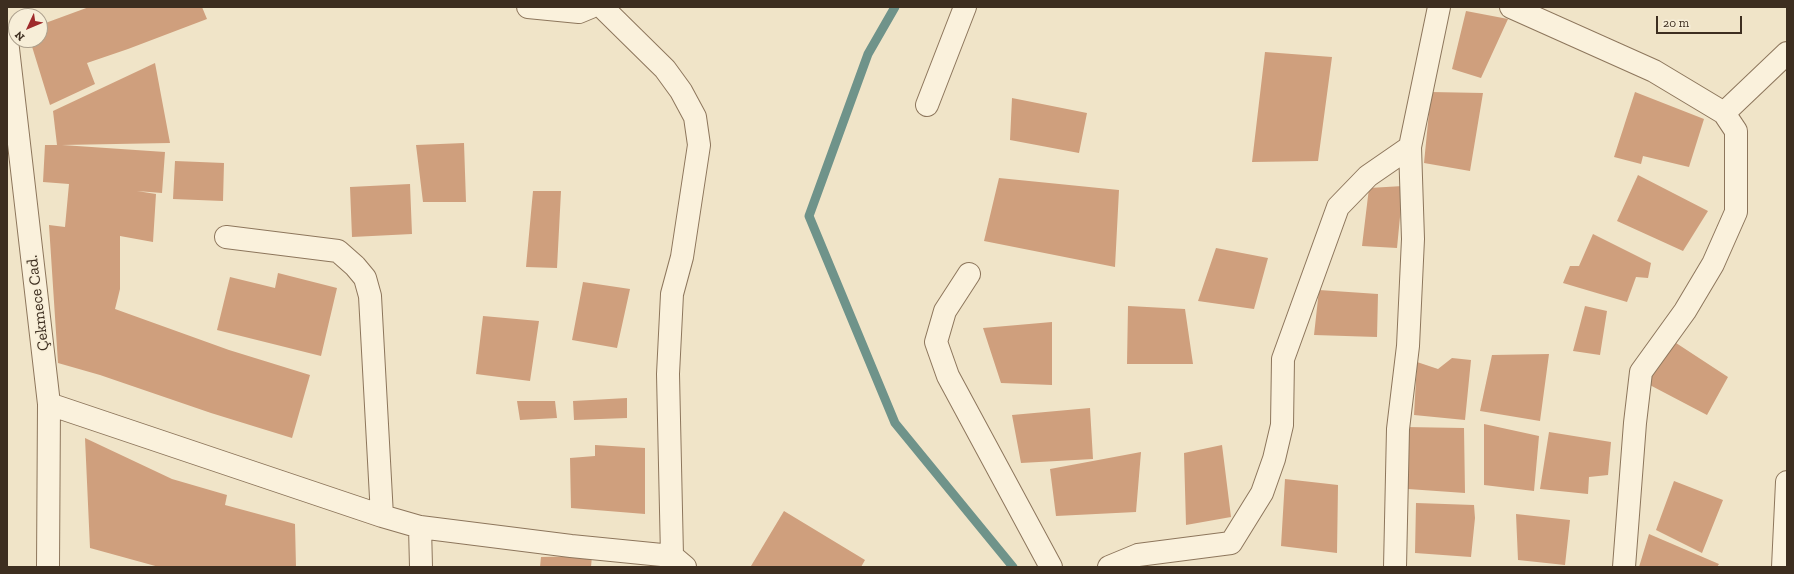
<!DOCTYPE html>
<meta charset="utf-8">
<style>
body{margin:0}
#map{position:relative;width:1794px;height:574px;overflow:hidden;background:#f0e4c8;font-family:"Zilla Slab",serif}
canvas{display:block}
.frame{position:absolute;inset:0;border:8px solid #3d2e20;pointer-events:none}
.north{position:absolute;left:8px;top:8px;width:40px;height:40px;box-sizing:border-box;background:#f7eed8;border:1px solid #ada18e;border-radius:50%;rotate:226deg;font-size:11px;font-weight:700;line-height:16px;text-align:center;color:#3d2e20}
.north::after{content:'';display:block;margin:auto;width:14px;height:18px;background:#9e2a2b;clip-path:polygon(50% 0,100% 100%,50% 72%,0 100%)}
.scale{position:absolute;left:1656px;top:16px;width:86px;height:18px;box-sizing:border-box;border:2px solid #3d2e20;border-top:0;padding-left:5px;font-size:12px;line-height:14px;white-space:nowrap;color:#3d2e20;-webkit-text-stroke:3px #f7eed8;paint-order:stroke}
</style>
<div id="map">
<canvas width="1794" height="574"></canvas>
<div class="frame"></div>
<div class="north">N</div>
<div class="scale">20 m</div>
</div>
<script>
const g = document.querySelector('canvas').getContext('2d');
g.lineJoin = 'round';
function toPath(rows) {
  const path = new Path2D();
  for (const r of rows) {
    path.moveTo(r[0], r[1]);
    for (let i = 2; i < r.length; i += 2) path.lineTo(r[i], r[i + 1]);
  }
  return path;
}
function trace(path, color, width, dash) {
  g.strokeStyle = color;
  g.lineWidth = width;
  g.lineCap = dash ? 'butt' : 'round';
  g.setLineDash(dash || []);
  g.stroke(path);
}
function paint(path, color) {
  g.fillStyle = color;
  g.fill(path, 'evenodd');
}
function label(font, color, halo, rows, align = 'center') {
  g.font = font + ' "Zilla Slab",serif';
  g.lineWidth = 3;
  g.setLineDash([]);
  g.textBaseline = 'middle';
  g.strokeStyle = halo;
  g.fillStyle = color;
  for (const [text, x, y, turn = 0] of rows) {
    g.save();
    g.translate(x, y);
    g.rotate((+turn || 0) * Math.PI / 180);
    g.textAlign = isNaN(turn) ? turn : align;
    if (halo) g.strokeText(text, 0, 0);
    g.fillText(text, 0, 0);
    g.restore();
  }
}
trace(toPath([
 [895,7,868,54,809,216,895,423,1013,567]
]), '#6f938a', 9);
paint(toPath([
 [89,7,202,7,207,19,128,49,87,63,95,84,50,105,30,40,40,40,40,25],
 [1466,11,1508,19,1481,78,1452,69],
 [1265,52,1332,57,1318,161,1252,162],
 [155,63,170,143,62,145,165,152,162,193,137,191,156,194,153,242,120,236,120,289,115,309,229,350,310,375,292,438,211,413,100,375,58,363,49,225,65,227,69,184,43,182,45,145,57,145,53,111],
 [1431,92,1483,93,1470,171,1424,163],
 [1635,92,1704,119,1689,167,1643,156,1641,164,1614,157],
 [1012,98,1087,113,1079,153,1010,140],
 [464,143,466,202,423,202,416,145],
 [175,161,224,163,223,201,173,199],
 [1638,175,1708,211,1683,251,1617,221],
 [999,178,1119,190,1115,267,984,241],
 [410,184,412,234,352,237,350,187],
 [1403,186,1397,248,1362,246,1369,188],
 [533,191,561,191,557,268,526,267],
 [1593,234,1651,263,1648,278,1636,277,1627,302,1563,283,1570,266,1579,266],
 [1216,248,1268,258,1254,309,1198,301],
 [278,273,337,288,321,356,217,330,230,277,275,288],
 [583,282,630,289,617,348,572,340],
 [1319,290,1378,294,1377,337,1314,335],
 [1128,306,1185,309,1193,364,1127,364],
 [1585,306,1607,311,1600,355,1573,351],
 [483,316,539,321,530,381,476,374],
 [1052,322,1052,385,1001,383,983,328],
 [1673,341,1728,377,1707,415,1646,383],
 [1549,354,1540,421,1480,411,1492,355],
 [1452,358,1471,360,1465,420,1414,415,1417,362,1438,369],
 [627,398,627,418,574,420,573,401],
 [517,401,555,401,557,418,520,420],
 [1090,408,1093,459,1021,463,1012,415],
 [1484,424,1539,436,1534,491,1484,485],
 [1405,427,1464,428,1465,493,1408,489],
 [1549,432,1611,442,1608,475,1589,477,1588,494,1540,489],
 [85,438,172,479,227,495,225,505,295,524,296,567,159,567,90,548],
 [595,445,645,448,645,514,571,508,570,458,595,456],
 [1222,445,1231,517,1186,525,1184,453],
 [1141,452,1136,512,1056,516,1050,469],
 [1285,479,1338,485,1337,553,1281,546],
 [1674,481,1723,500,1702,553,1656,530],
 [1416,503,1474,505,1475,518,1471,557,1415,553],
 [784,511,865,560,861,567,751,566],
 [1516,514,1570,520,1565,565,1518,560],
 [1649,534,1719,564,1717,567,1639,567],
 [592,556,591,567,540,567,541,557]
]), '#cf9f7d');
const minor = toPath([
 [528,7,579,12,591,7],
 [602,7,665,69,681,91,695,117,699,145,682,257,672,294,668,374,672,556],
 [1511,7,1654,71,1724,113,1736,131,1736,212,1713,264,1685,311,1641,372,1635,423,1624,567],
 [7,40,49,404,48,567],
 [927,105,965,7],
 [1724,113,1787,53],
 [226,237,338,251,355,266,365,278,370,296,382,516],
 [969,274,945,311,936,342,948,376,1051,567],
 [49,404,382,516,420,527,571,546,672,556,685,567],
 [420,527,421,567],
 [1109,567,1138,555,1231,543,1262,493,1274,459,1282,425,1283,359,1338,207,1368,176,1410,147],
 [1395,567,1398,429,1408,346,1413,239,1410,147,1439,7],
 [1783,567,1787,482]
]);
trace(minor, '#8d765c', 24);
trace(minor, '#faf1dc', 22);
label('16px', '#3d2e20', '#f7eed8', [
 ["Çekmece Cad.",38,303,-97]
]);
</script>
